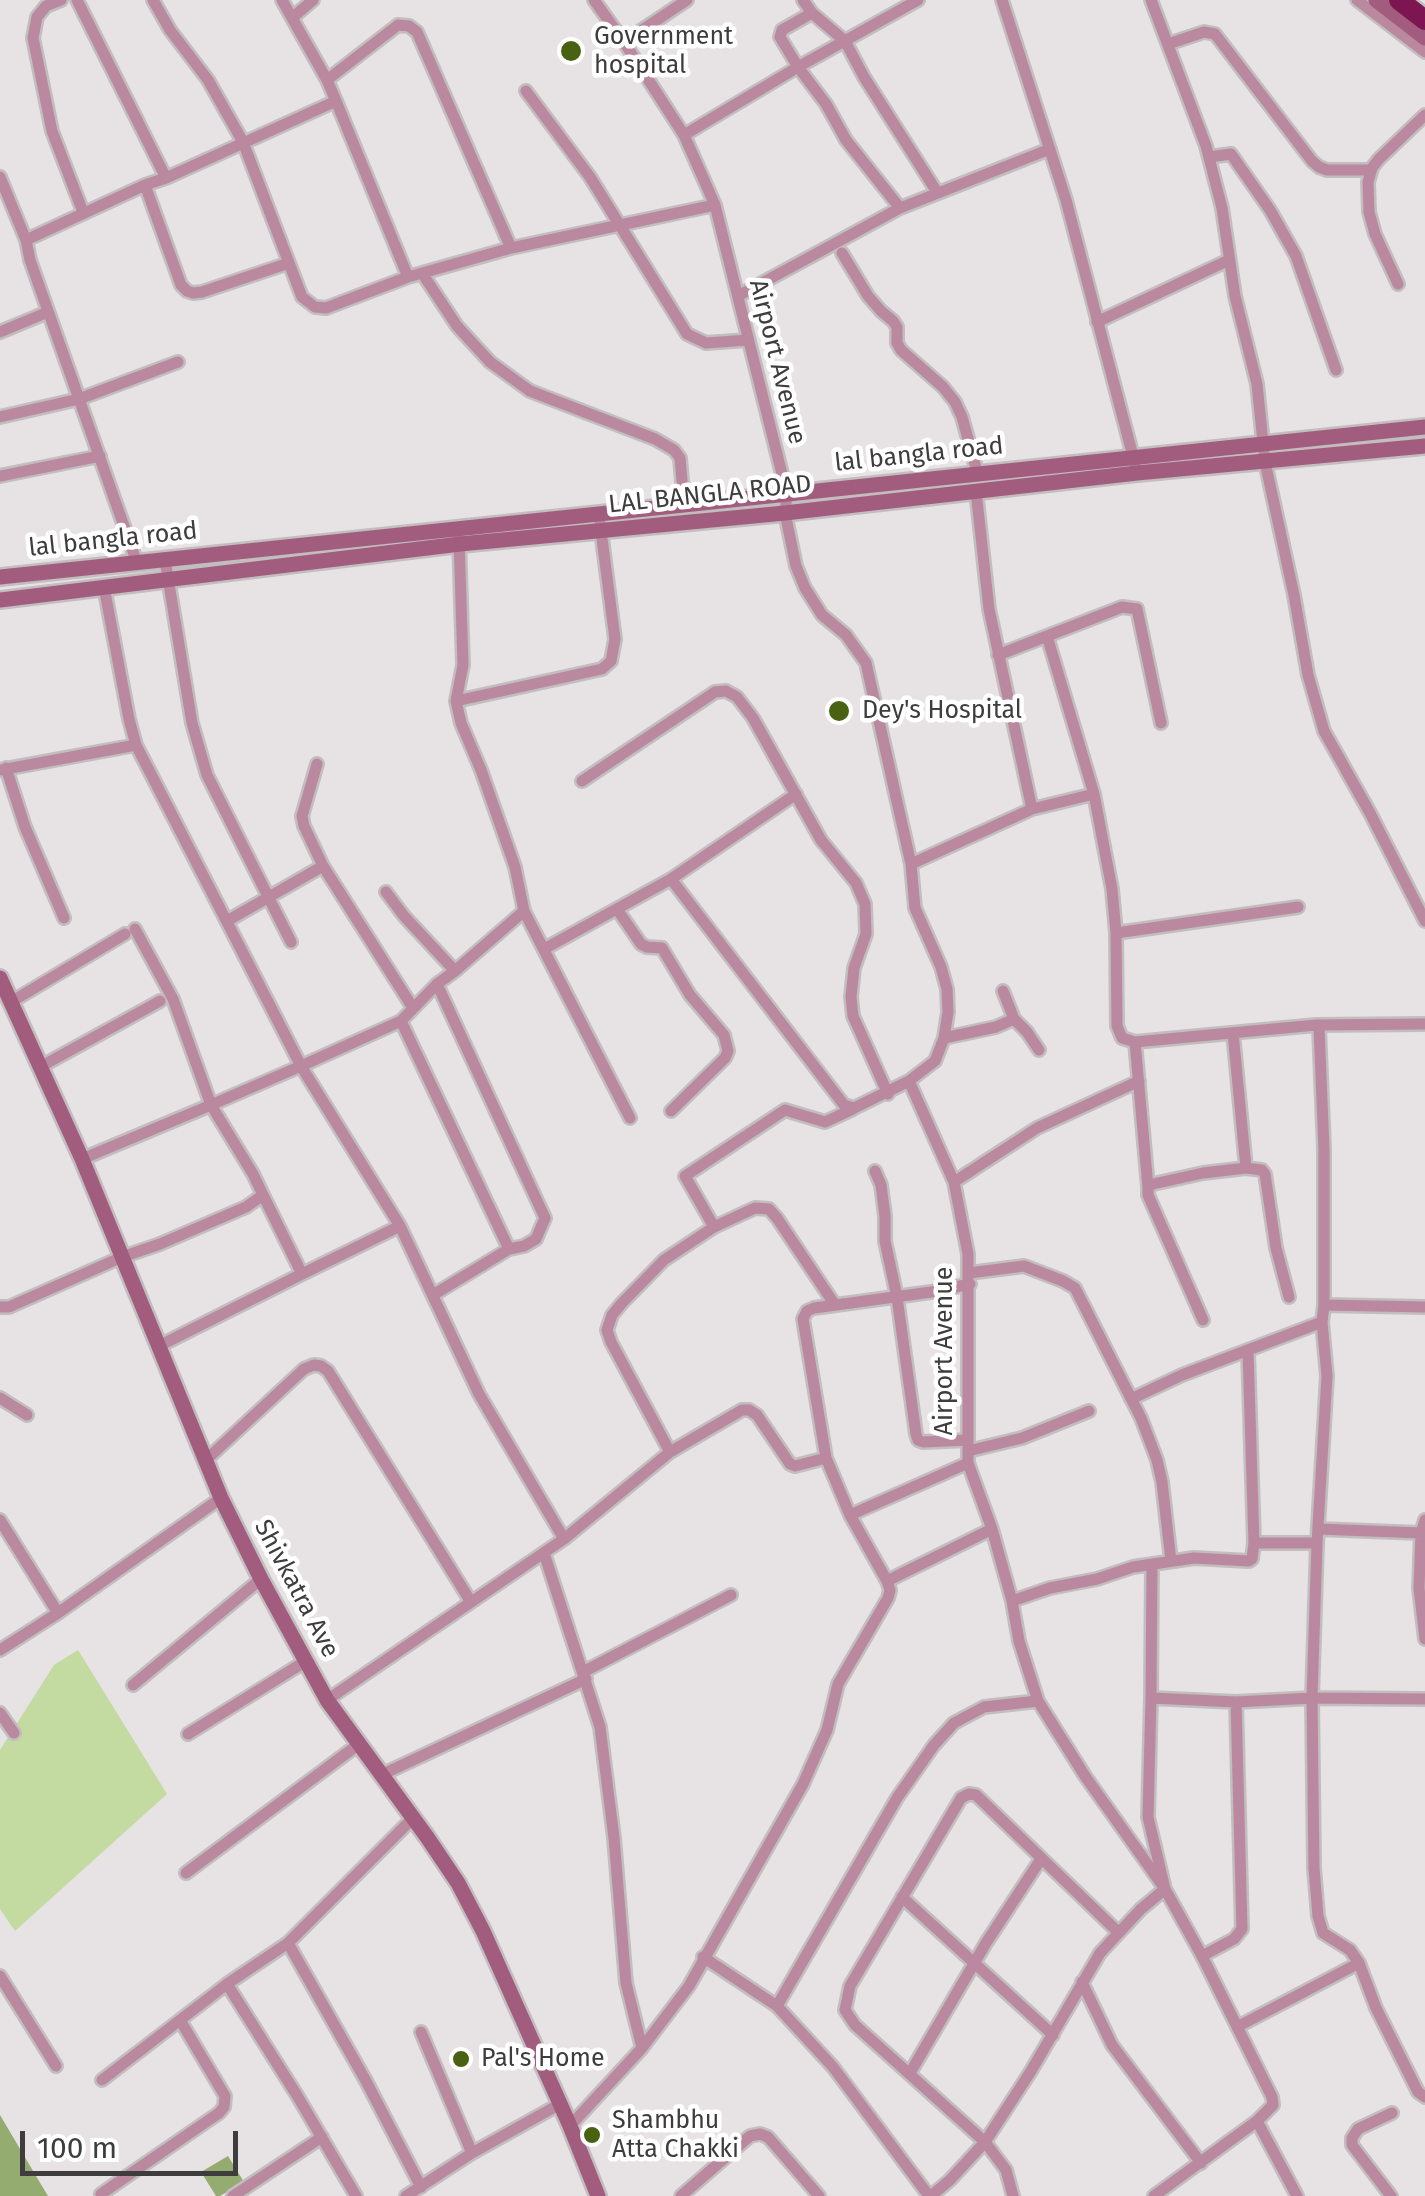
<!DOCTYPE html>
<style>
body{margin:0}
#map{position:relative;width:1425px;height:2196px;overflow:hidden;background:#e7e2e4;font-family:"Fira Sans",sans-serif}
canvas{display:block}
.scale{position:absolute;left:20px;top:2131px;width:218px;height:45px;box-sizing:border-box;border:5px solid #3e3c3d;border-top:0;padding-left:12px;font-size:30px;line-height:35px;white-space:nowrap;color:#3e3c3d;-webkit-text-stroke:8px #fff;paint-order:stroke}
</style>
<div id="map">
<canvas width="1425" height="2196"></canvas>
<div class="scale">100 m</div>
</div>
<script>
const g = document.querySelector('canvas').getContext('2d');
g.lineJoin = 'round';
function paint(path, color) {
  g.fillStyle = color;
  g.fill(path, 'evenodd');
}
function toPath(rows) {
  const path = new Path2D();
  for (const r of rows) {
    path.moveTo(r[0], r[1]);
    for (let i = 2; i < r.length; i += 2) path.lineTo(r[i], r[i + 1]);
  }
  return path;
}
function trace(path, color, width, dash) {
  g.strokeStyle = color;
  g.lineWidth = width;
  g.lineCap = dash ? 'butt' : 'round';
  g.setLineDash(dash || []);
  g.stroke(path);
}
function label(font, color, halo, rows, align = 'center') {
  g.font = font + ' "Fira Sans",sans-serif';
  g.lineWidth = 9;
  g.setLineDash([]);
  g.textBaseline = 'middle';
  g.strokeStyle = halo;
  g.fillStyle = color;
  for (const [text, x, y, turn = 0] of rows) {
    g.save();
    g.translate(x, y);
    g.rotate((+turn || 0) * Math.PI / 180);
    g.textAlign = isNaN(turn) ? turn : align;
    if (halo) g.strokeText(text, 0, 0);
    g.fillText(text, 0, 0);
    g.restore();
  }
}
paint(toPath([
 [78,1650,167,1794,15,1931,0,1909,0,1750,54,1665]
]), '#c3daa1');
paint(toPath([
 [0,2115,39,2181,48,2196,0,2196],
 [228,2156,244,2182,220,2196,216,2196,201,2172]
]), '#94ac6f');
const street = toPath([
 [61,0,46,6,37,17,33,38,52,131,83,212],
 [77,0,166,178,336,101,408,277,511,248,715,205],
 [153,0,170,30,208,80,243,142,302,297,315,307,326,308,408,277],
 [282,0,292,18],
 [313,0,292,18,327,80],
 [594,0,624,42,684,135,715,205,787,494,785,513,796,566,805,588,822,615,846,635,866,663,911,864,915,908,941,967,947,989,948,1012,944,1038,935,1061,909,1081,954,1182,968,1254,968,1463,992,1529,1012,1601,1019,1641,1038,1701,1085,1776,1165,1889,1141,1909,1100,1953,1031,2071,985,2142,950,2180,931,2196],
 [803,0,812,13,845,41,864,77,937,192],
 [1002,0,1066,200,1135,464],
 [1151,0,1206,146,1222,208,1235,296,1257,384,1265,462,1294,595,1308,675,1324,731,1370,813,1425,921],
 [1357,0,1425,52],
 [812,13,782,30,780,37,798,67,826,104,846,140,900,208],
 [624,42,687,0],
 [1168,44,1204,32,1215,34,1312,161,1319,167,1327,170,1371,170],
 [526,91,590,177,687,334,706,343,748,340],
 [336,101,327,80,398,25,409,26,417,32,511,248],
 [684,135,798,67,918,0],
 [1209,157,1231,154,1270,210,1296,256,1336,370],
 [0,177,26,240],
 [145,185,181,285,187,291,193,293,202,292,289,263],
 [842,253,868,296,881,311,893,321,897,327,897,343,901,350,943,387,955,402,962,417,978,475],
 [422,273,457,326,490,362,530,391,655,439,674,450,680,458,684,504],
 [1398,284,1375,234,1369,212,1368,182,1372,168,1378,160,1425,115],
 [738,296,900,208,1050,149],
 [1097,322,1229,260],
 [0,332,48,312],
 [0,417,79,399,178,362],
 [0,476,100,456],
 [976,491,989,609,1032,809,1094,794],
 [165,560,192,723,207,775,291,942],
 [137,563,30,260,26,240,145,185,166,178],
 [104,587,129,719,136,745,301,1066,401,1021,437,984,455,971,524,911,515,867,481,770,461,723,456,701,463,665,459,539],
 [1047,636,1094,794,1112,889,1116,933,1117,1026,1122,1038,1135,1042,1316,1025,1319,1028,1324,1149,1324,1305],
 [998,655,1122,607,1137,609,1161,723],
 [456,701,602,669,611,661,615,639,600,523],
 [317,764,302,816,304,826,323,866,413,1008],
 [6,768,25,827,64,918],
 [0,770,136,745],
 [582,781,715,692,726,691,737,697,753,718,821,840,856,883,865,904,866,934,854,968,851,997,853,1016,888,1094],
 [911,864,1032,809],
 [671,879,844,1105,854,1108,909,1081],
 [386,892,404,916,455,971],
 [617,909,641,944,647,947,662,948,690,995,724,1035,728,1051,725,1058,671,1111],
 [524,911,630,1118],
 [227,921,323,866],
 [135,929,173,999,211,1105,301,1066,400,1226,302,1274,263,1195],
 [1116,933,1298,907],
 [544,949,671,879,796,794],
 [11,1002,125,934],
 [1014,1019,1027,1032,1039,1050],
 [401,1021,509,1249],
 [1316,1025,1425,1024],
 [1233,1033,1246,1168],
 [944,1038,996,1027,1014,1019,1003,991],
 [1135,1042,1148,1187],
 [40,1067,160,1001],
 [875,1171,881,1185,885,1216,885,1241,897,1297,916,1434,918,1440,923,1442,968,1440],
 [954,1182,1037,1128,1139,1081],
 [400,1226,479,1394,564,1539],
 [714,1227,685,1176,785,1110,825,1122,853,1109],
 [969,1273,1024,1266,1063,1281,1075,1288,1141,1418,1157,1460,1162,1482,1171,1561],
 [433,1295,509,1249,524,1246,536,1239,545,1218,437,984],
 [0,1307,9,1307,122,1257,160,1244,246,1207,263,1195,253,1174,211,1105,82,1159],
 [1425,1307,1324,1305,1322,1322,1327,1376,1317,1543,1312,1698,1314,1868,1318,1916,1323,1933,1350,1950,1359,1963,1376,2008,1418,2092,1425,2097],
 [1203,1320,1148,1195,1148,1187,1153,1184,1203,1173,1246,1168,1262,1170,1265,1174,1276,1248,1289,1297],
 [159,1346,302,1274],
 [0,1398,27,1415],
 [1131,1399,1182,1375,1322,1322],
 [968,1451,1022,1438,1089,1411],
 [670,1452,611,1342,607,1330,612,1315,622,1303,664,1260,714,1227,755,1208,769,1209,777,1218,835,1305],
 [206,1460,304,1369,314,1365,321,1366,328,1371,471,1602],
 [850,1515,968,1463],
 [0,1520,58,1613],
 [1425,1520,1421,1533,1419,1588,1425,1639],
 [1318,1529,1421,1533],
 [1254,1543,1317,1543],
 [544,1553,600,1727,614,1838,626,1983,642,2048],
 [1152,1566,1151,1698,1148,1817,1165,1889,1202,1956,1272,2097,1273,2105,1257,2121,1154,2196],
 [887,1581,992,1529],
 [1012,1601,1050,1588,1097,1579,1133,1567,1194,1558,1249,1561,1252,1559,1254,1543,1248,1351],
 [0,1650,58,1613,221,1498],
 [583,1672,731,1595],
 [133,1685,261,1579],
 [1151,1698,1236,1702,1312,1698,1425,1699],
 [327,1700,564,1539,670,1452,742,1410,749,1410,757,1415,790,1464,795,1466,826,1458],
 [0,1713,14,1733],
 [188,1734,306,1661],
 [381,1775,586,1679],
 [186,1873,359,1744],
 [902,1897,1053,2035],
 [288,1943,366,2081,421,2187],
 [1202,1956,1234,1939,1242,1929,1236,1702],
 [703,1957,777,2006,833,2067,929,2196],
 [0,1976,56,2066],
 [1082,1982,1112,2045,1201,2163],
 [227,1984,298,2097,356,2196],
 [777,2006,897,1798,934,1745,954,1723,984,1707,1038,1701],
 [1237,2027,1359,1963],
 [421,2032,472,2153],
 [910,2073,986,1943,1041,1859],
 [102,2080,227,1984,288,1943,413,1818],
 [1257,2121,1297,2196],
 [570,2126,642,2048,689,1986,803,1784,827,1730,838,1684,888,1598,890,1590,887,1581,850,1515,826,1458,803,1319,807,1311,814,1308,931,1292,970,1284],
 [101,2194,219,2113,224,2107,225,2096,180,2020],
 [233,2196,322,2137],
 [406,2196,472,2153,560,2104],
 [681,2196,750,2136,760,2134,768,2137,819,2196],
 [1013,2196,1006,2170,985,2142,855,2025,845,2010,850,1986,961,1798,969,1794,976,1795,1119,1933],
 [1391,2196,1352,2145,1352,2138,1358,2129,1392,2113]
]);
const secondary = toPath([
 [1376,0,1425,38],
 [0,577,1425,427],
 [0,600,460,544,785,513,1137,473,1425,446],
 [0,978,82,1159,221,1498,261,1579,327,1700,427,1837,458,1883,483,1931,570,2126,598,2196]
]);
const highway = toPath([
 [1399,0,1425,20]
]);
trace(street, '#c2bdbf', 16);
trace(secondary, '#c2bdbf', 20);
trace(highway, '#c2bdbf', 25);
trace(street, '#ba899f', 11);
trace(secondary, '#a25c7e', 15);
trace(highway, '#7c1552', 20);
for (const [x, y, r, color] of [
 [571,51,12,"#486211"],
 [839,711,12,"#486211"],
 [461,2059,10,"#486211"],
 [592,2135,10,"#486211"]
]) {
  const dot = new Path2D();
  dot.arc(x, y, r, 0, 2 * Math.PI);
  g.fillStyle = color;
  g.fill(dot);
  trace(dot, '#fff', 4);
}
label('25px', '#3e3c3d', '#fff', [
 ["Government",594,37],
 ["hospital",594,66],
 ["Dey's Hospital",862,711],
 ["Pal's Home",481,2059],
 ["Shambhu",612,2121],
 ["Atta Chakki",612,2150]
], 'left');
label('25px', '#3e3c3d', '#fff', [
 ["Airport Avenue",777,362,76],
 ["lal bangla road",919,455,-6],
 ["LAL BANGLA ROAD",710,495,-6],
 ["lal bangla road",113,540,-6],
 ["Airport Avenue",945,1351,-90],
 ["Shivkatra Ave",296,1589,62]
]);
</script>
